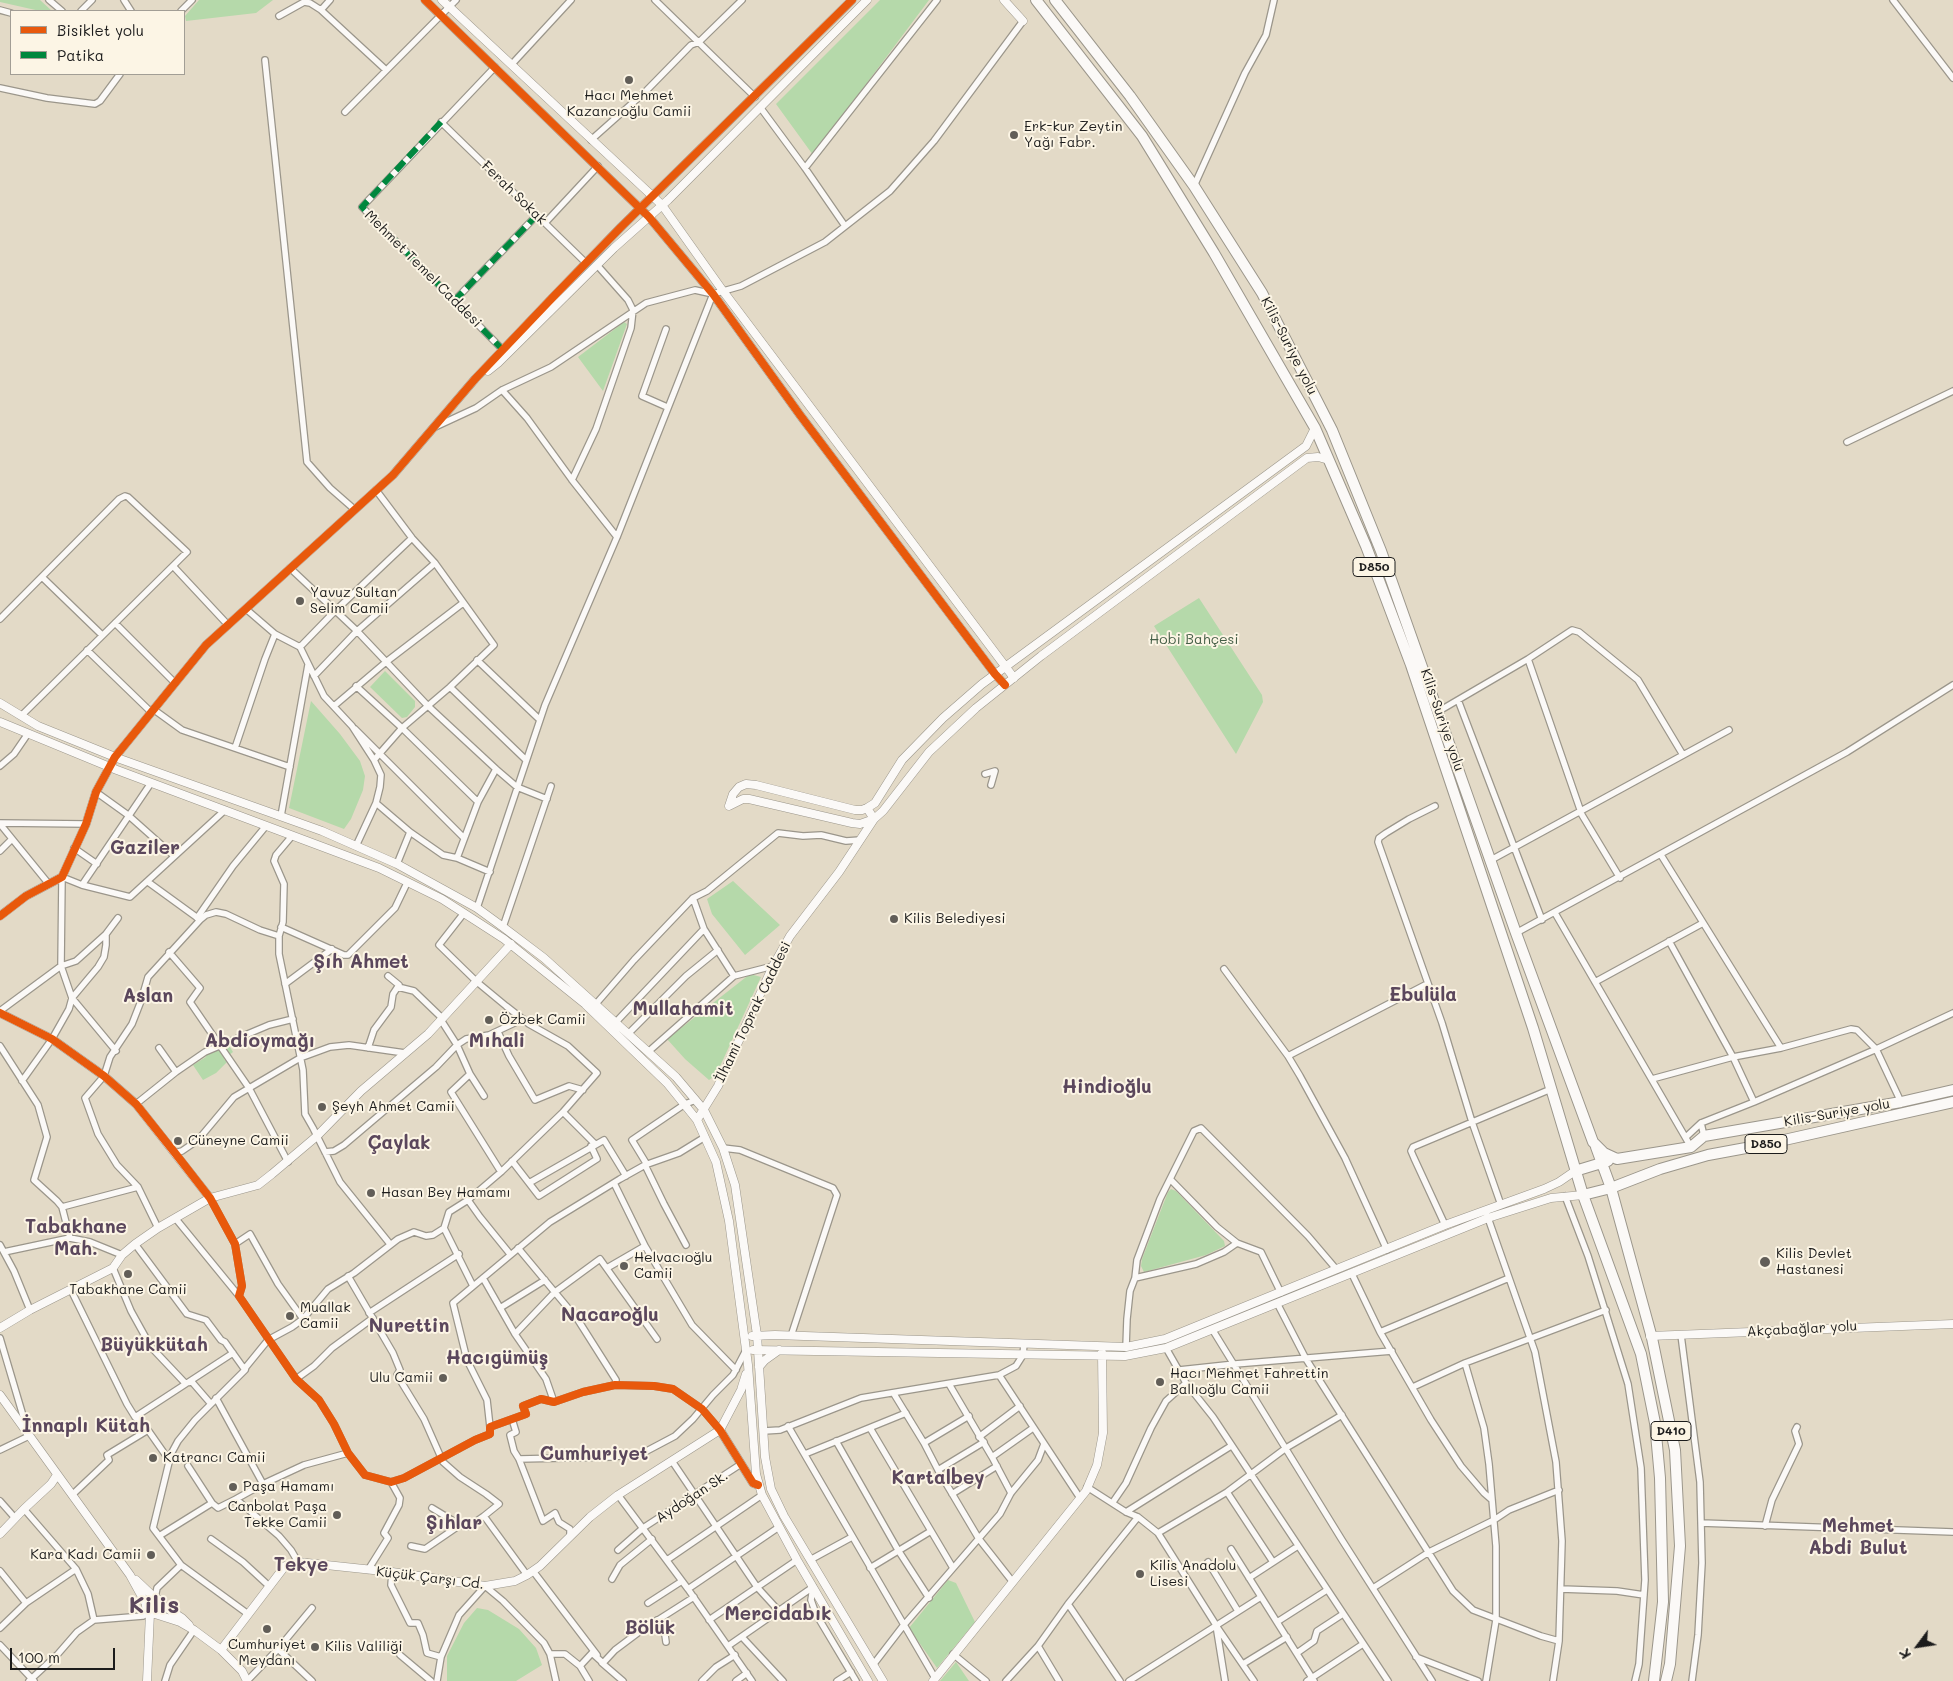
<!DOCTYPE html>
<meta charset="utf-8">
<style>
body{margin:0}
#map{position:relative;width:1953px;height:1681px;overflow:hidden;background:#e3dac7;font-family:Mali,sans-serif}
canvas{display:block}
.legend{position:absolute;left:10px;top:10px;width:175px;height:65px;box-sizing:border-box;background:#fcf5e5;border:1px solid #a29e95;margin:0;padding:6px 9px;list-style:none;font-size:15px;color:#1c1c1c}
.legend li{display:flex;align-items:center;gap:10px;height:25px}
.legend b{width:25px;border:1px solid #a29e95}
.north{position:absolute;left:1893px;top:1621px;width:50px;height:50px;-webkit-text-stroke:4px #fcf5e5;paint-order:stroke;rotate:239deg;font-size:14px;font-weight:700;line-height:20px;text-align:center;color:#1c1c1c}
.north::after{content:'';display:block;margin:auto;width:18px;height:22px;background:#1c1c1c;clip-path:polygon(50% 0,100% 100%,50% 72%,0 100%)}
.scale{position:absolute;left:10px;top:1648px;width:105px;height:22px;box-sizing:border-box;border:2px solid #1c1c1c;border-top:0;padding-left:6px;font-size:15px;line-height:18px;white-space:nowrap;color:#1c1c1c;-webkit-text-stroke:4px #fcf5e5;paint-order:stroke}
</style>
<div id="map">
<canvas width="1953" height="1681"></canvas>
<ul class="legend">
<li><b style="height:6px;background:#e8590c"></b>Bisiklet yolu</li>
<li><b style="height:6px;background:#00873e"></b>Patika</li>
</ul>
<div class="north">K</div>
<div class="scale">100 m</div>
</div>
<script>
const g = document.querySelector('canvas').getContext('2d');
g.lineJoin = 'round';
function paint(path, color) {
  g.fillStyle = color;
  g.fill(path, 'evenodd');
}
function toPath(rows) {
  const path = new Path2D();
  for (const r of rows) {
    if (r.length === 3) {
      path.moveTo(r[0] + r[2], r[1]);
      path.arc(r[0], r[1], r[2], 0, 2 * Math.PI);
      continue;
    }
    path.moveTo(r[0], r[1]);
    for (let i = 2; i < r.length; i += 2) path.lineTo(r[i], r[i + 1]);
  }
  return path;
}
function trace(path, color, width, dash) {
  g.strokeStyle = color;
  g.lineWidth = width;
  g.lineCap = dash ? 'butt' : 'round';
  g.setLineDash(dash || []);
  g.stroke(path);
}
function label(font, color, halo, rows, align = 'center') {
  g.font = font + ' Mali,sans-serif';
  g.lineWidth = 4;
  g.setLineDash([]);
  g.textBaseline = 'middle';
  g.strokeStyle = halo;
  g.fillStyle = color;
  for (const [text, x, y, turn = 0] of rows) {
    g.save();
    g.translate(x, y);
    g.rotate((+turn || 0) * Math.PI / 180);
    g.textAlign = isNaN(turn) ? turn : align;
    if (halo) g.strokeText(text, 0, 0);
    g.fillText(text, 0, 0);
    g.restore();
  }
}
paint(toPath([
 [0,0,40,0,52,11,40,11,0,2],
 [199,0,273,0,256,13,186,21,185,16],
 [880,0,929,0,813,155,776,104],
 [624,322,627,324,603,391,578,357],
 [1199,598,1262,695,1263,702,1236,754,1154,626],
 [385,671,415,701,415,707,407,717,402,718,370,687],
 [311,701,340,734,360,761,365,776,363,790,351,819,344,829,289,808],
 [733,881,780,925,745,955,712,914,707,899],
 [750,974,761,977,716,1075,709,1080,685,1059,667,1039],
 [228,1044,233,1052,224,1059,227,1062,216,1073,203,1080,193,1065,206,1057,205,1055],
 [1171,1189,1176,1191,1224,1241,1225,1246,1206,1255,1144,1272,1141,1266,1142,1259,1168,1192],
 [948,1580,956,1583,975,1622,937,1668,909,1628],
 [477,1608,488,1610,519,1629,536,1648,542,1665,516,1681,447,1681,447,1656,464,1623],
 [956,1662,969,1681,940,1681]
]), '#b5d9aa');
const street = toPath([
 [49,0,62,11],
 [124,0,131,11],
 [655,0,755,97],
 [1893,0,1953,78],
 [0,10,11,13],
 [321,10,330,0],
 [81,11,92,0],
 [181,11,192,0],
 [279,16,304,2,310,3,321,10,386,70],
 [265,60,307,462,330,488,354,509],
 [512,64,571,0],
 [495,67,362,207,503,350],
 [0,88,47,98,95,104,100,101,120,74],
 [760,107,805,168,845,226],
 [345,112,456,0],
 [441,122,586,263],
 [591,140,646,91,691,45,699,42,742,0],
 [805,168,937,0],
 [1194,186,1245,73,1266,35,1274,0],
 [545,223,598,166],
 [454,301,537,215],
 [666,329,642,396,667,407],
 [502,390,527,418,572,480,617,537],
 [435,427,476,408,502,390,551,367,646,303,695,290,713,294,741,286,825,242,890,191,934,141,1023,21],
 [1847,442,1953,391],
 [572,480,596,429,631,328,633,310,628,300,597,265],
 [173,566,228,625],
 [290,568,357,631,428,706,496,769,517,787,547,799],
 [42,577,102,635],
 [246,609,275,634,300,647,324,696,352,726,374,760,381,775,380,787,376,803,356,846],
 [0,619,119,499,125,496,128,497,187,552,21,716],
 [115,623,175,683],
 [300,647,335,611,412,538],
 [87,650,151,712],
 [1528,659,1582,815,1620,878],
 [477,660,539,719],
 [314,676,357,631,435,563],
 [356,686,402,728,478,802],
 [450,687,526,760],
 [1458,700,1542,920],
 [334,706,386,662,463,603],
 [153,709,182,730,290,767],
 [1439,711,1528,659,1572,630,1579,632,1638,680,1683,755],
 [355,729,464,838],
 [235,748,265,659,275,634],
 [374,760,402,728,450,687,494,645,435,563,412,538,376,490],
 [0,766,14,754,27,735],
 [985,774,995,771,991,785],
 [96,792,128,815,174,856],
 [376,803,410,832,443,855,457,858,490,872],
 [1435,806,1409,819,1386,833,1379,838,1378,842,1442,1023,1472,1122,1501,1205],
 [281,816,308,665],
 [0,823,86,824],
 [0,824,48,883],
 [292,836,276,855,274,861,284,884,283,922,279,936,279,954,303,1070,305,1114,313,1128,340,1182,390,1244],
 [74,848,97,864],
 [0,851,12,839],
 [1661,855,1781,1048],
 [457,858,478,802,496,769],
 [1491,860,1729,730],
 [397,864,410,832],
 [148,882,199,919],
 [82,885,151,783],
 [693,898,704,929,734,976],
 [477,908,545,705,617,537,713,294],
 [1555,913,1691,1147],
 [197,918,233,866,266,826],
 [281,927,344,955,348,955,395,908,407,883],
 [503,927,551,786],
 [1516,933,1847,752,1953,685],
 [1669,941,1733,1057,1754,1102],
 [169,952,200,988,190,1002,249,1088,288,1162],
 [1224,969,1288,1056,1300,1076,1345,1158,1387,1250],
 [1595,982,1703,923],
 [285,984,332,949],
 [398,987,414,991,442,1018],
 [595,1005,634,960,693,898,707,891,778,833,803,836,821,835,846,841,860,840],
 [0,1011,61,966,76,961,106,934,118,918],
 [441,1020,457,1045,466,1039,489,1035,523,1019],
 [615,1023,704,929],
 [498,1032,509,1056,535,1100,569,1086,583,1090],
 [628,1034,686,976,718,950],
 [0,1046,38,1105,47,1137,34,1180,57,1201,62,1207,70,1238],
 [159,1048,176,1072],
 [368,1048,374,1030,391,1007,393,994,399,985,388,976],
 [116,1051,72,998,61,966,62,877,82,885,130,897,225,810],
 [648,1052,734,976,773,966],
 [1288,1056,1427,984],
 [470,1074,451,1092,501,1172],
 [1652,1079,1733,1057,1781,1048,1851,1029,1857,1030,1876,1049,1901,1102],
 [22,1081,52,1039,69,1009,72,998,98,967,104,957,106,945,106,934],
 [136,1104,176,1072,205,1052,269,1025,293,1019],
 [563,1112,595,1144],
 [1704,1136,1701,1123,1754,1102,1872,1051,1953,1013],
 [1686,1137,1701,1123],
 [723,1148,740,1150,833,1188,837,1195,791,1336],
 [325,1152,334,1151,344,1145,436,1067,457,1045,470,1074,484,1096],
 [175,1153,182,1151,198,1140,234,1097,300,1058,330,1047,349,1045,405,1053],
 [512,1161,529,1183,604,1140,626,1176],
 [1171,1180,1217,1227,1237,1243,1261,1252,1281,1293],
 [529,1183,539,1196,597,1159,591,1146],
 [614,1183,645,1246,692,1325,736,1370],
 [1565,1196,1588,1256,1628,1384,1641,1468,1645,1580,1639,1664,1635,1681],
 [210,1198,235,1244,242,1286,239,1296,296,1379,319,1400,334,1424,348,1453,365,1475,391,1482,404,1478,475,1440,490,1434,490,1427,526,1414,523,1406,541,1399,554,1402,583,1392,615,1385,654,1386,673,1389,702,1409,720,1430],
 [468,1200,480,1217,510,1254],
 [62,1207,138,1187],
 [1487,1215,1535,1352,1556,1462,1562,1541,1559,1641,1553,1681],
 [176,1219,239,1296],
 [1445,1225,1414,1158,1411,1151,1413,1147,1551,1089],
 [158,1228,138,1187,117,1165,98,1134,85,1098,104,1076,110,1057,132,1024,141,1001,148,977,200,920,206,915,216,912,226,914,260,930,279,936],
 [444,1228,473,1286],
 [135,1244,187,1314,206,1320,221,1340,225,1342,245,1370],
 [235,1244,250,1234,278,1284,303,1319],
 [0,1245,14,1271,30,1310],
 [686,1245,664,1204,645,1165,646,1163,632,1140,685,1104,696,1100],
 [518,1248,578,1320,616,1380,615,1385],
 [4,1252,70,1238,90,1242,122,1255],
 [113,1268,131,1311,151,1347,185,1383,192,1382,211,1404],
 [607,1268,645,1246],
 [1352,1274,1380,1332,1431,1420,1461,1466,1484,1493,1492,1500],
 [348,1276,393,1353,400,1370,397,1375,424,1419,443,1462,460,1477,486,1494,499,1504,484,1516],
 [483,1278,515,1334,546,1379,554,1402],
 [1135,1278,1196,1264,1224,1252,1237,1243],
 [71,1290,127,1404,135,1417,148,1430,169,1460],
 [1277,1303,1306,1359,1453,1591,1473,1610,1541,1636,1559,1641],
 [500,1308,545,1280],
 [369,1313,459,1254],
 [1212,1329,1342,1540,1432,1681],
 [1380,1332,1509,1278],
 [515,1334,555,1292,600,1259,657,1339],
 [1681,1335,1700,1482,1702,1563,1698,1635,1692,1681],
 [0,1338,29,1436,0,1450],
 [1126,1347,1127,1319,1130,1291,1135,1278,1137,1260,1160,1199,1194,1131,1201,1128,1308,1236,1337,1270],
 [1166,1348,1186,1383,1213,1417,1388,1681],
 [1465,1363,1484,1428,1489,1464,1496,1546,1496,1620,1486,1681],
 [1179,1370,1235,1364,1392,1351],
 [999,1375,1080,1498],
 [296,1379,314,1366,332,1348,373,1318],
 [949,1384,992,1457,1011,1493],
 [1413,1387,1465,1363,1606,1310],
 [894,1394,924,1443,938,1470,979,1539,1012,1581],
 [216,1398,263,1484,236,1499,279,1536,291,1550,298,1562],
 [135,1417,233,1353],
 [512,1419,516,1432,510,1435,514,1451,519,1459,543,1521,555,1513,559,1522,570,1529,570,1535],
 [788,1426,935,1678],
 [490,1427,487,1400,467,1360,453,1303,550,1222,620,1179,645,1165,679,1153,705,1137],
 [870,1428,953,1568],
 [764,1431,780,1430,861,1398,999,1375,1016,1366,1023,1355,1024,1344],
 [979,1437,1020,1406],
 [836,1441,898,1550,929,1598],
 [924,1443,969,1416],
 [805,1454,906,1413],
 [992,1457,1033,1428],
 [519,1459,611,1457,641,1454,675,1436,693,1419,713,1395,733,1375,746,1350],
 [672,1461,757,1587,778,1610],
 [188,1466,212,1503],
 [938,1470,984,1442],
 [263,1484,304,1465,348,1453],
 [1087,1487,1126,1512,1138,1517,1158,1533,1216,1625,1225,1681],
 [1227,1492,1273,1562],
 [952,1494,997,1466],
 [72,1495,109,1460,107,1455,148,1430],
 [618,1495,688,1589,752,1681],
 [0,1501,15,1518],
 [1113,1502,1126,1483,1151,1428,1166,1401,1186,1383],
 [432,1508,460,1525,468,1527,484,1516,527,1575],
 [24,1509,76,1569,88,1594,94,1620],
 [1126,1512,1231,1446],
 [1701,1523,1953,1532],
 [1765,1526,1772,1500,1799,1444,1795,1431,1797,1427],
 [1158,1533,1227,1492,1286,1448,1342,1415],
 [159,1536,212,1503,218,1508,236,1499],
 [211,1539,243,1562,269,1586],
 [411,1546,425,1549,460,1525],
 [1231,1549,1314,1681],
 [618,1550,643,1528,741,1464],
 [667,1560,762,1495],
 [810,1560,852,1537],
 [1208,1562,1238,1611],
 [181,1565,248,1614],
 [870,1568,931,1531],
 [368,1570,388,1538,384,1533,399,1505,400,1498,391,1482],
 [0,1571,26,1603],
 [533,1571,597,1655],
 [392,1572,391,1585,410,1623,418,1623,423,1635,427,1653,441,1657],
 [1249,1578,1298,1546],
 [612,1579,620,1565,652,1539],
 [813,1587,811,1600,816,1614,856,1681],
 [1373,1588,1429,1552,1494,1520,1509,1510,1559,1490],
 [688,1589,779,1527],
 [1561,1589,1617,1591,1644,1595],
 [155,1598,157,1588,181,1565,153,1528,171,1454,178,1441,195,1420,245,1370,246,1367,268,1340,292,1327,303,1319,328,1289,354,1273,398,1239,414,1232,426,1236,433,1235,444,1228,449,1212,468,1200,501,1172,563,1112,597,1073,568,1046,529,1024,506,1006,477,982,439,945,464,913],
 [648,1603,682,1581],
 [1068,1604,1120,1681],
 [657,1620,665,1635,666,1642],
 [709,1620,797,1560],
 [1277,1622,1327,1590],
 [1217,1627,1254,1681],
 [0,1628,26,1603,76,1569],
 [742,1637,783,1681],
 [0,1645,34,1681],
 [728,1646,813,1587],
 [1038,1646,1059,1681],
 [278,1649,312,1681],
 [1297,1653,1314,1641,1317,1631,1343,1614],
 [550,1654,565,1654,580,1666,589,1681],
 [953,1654,986,1681],
 [400,1655,431,1681],
 [1416,1657,1478,1681],
 [603,1662,602,1663,623,1681],
 [1243,1664,1287,1637],
 [873,1665,903,1626,1000,1514,1011,1493,1038,1460,1044,1444],
 [580,1666,592,1653,603,1663,615,1650,639,1632,694,1597],
 [29,1681,57,1655,77,1632,94,1620,143,1616,150,1613],
 [165,1681,170,1665,194,1630],
 [247,1681,278,1649,312,1608],
 [437,1681,441,1657,459,1615,485,1586,503,1601,544,1643,550,1654,556,1681],
 [702,1681,716,1667,735,1655],
 [736,1681,747,1673],
 [837,1681,851,1672],
 [1006,1681,1038,1646,1068,1604,1138,1517],
 [1129,1681,1261,1597],
 [1307,1681,1363,1644]
]);
const secondary = toPath([
 [425,0,649,217,713,294,800,415,995,674,1005,685],
 [442,0,662,205,723,291,1014,678],
 [1004,0,1023,21],
 [488,371,498,363,614,248,668,200,867,0],
 [0,703,38,726,120,759,322,831,397,864,477,908,503,927,544,958,676,1077,704,1110,723,1148,735,1185,757,1335,765,1457,771,1489,784,1516,883,1681],
 [0,722,117,770,379,868,442,899,504,939,585,1004,667,1083,697,1120,716,1162,729,1221,748,1365,756,1474,762,1495,797,1560,868,1681],
 [729,806,733,794,739,787,746,784,756,785,855,810,862,810,867,808,875,803,902,760,943,718,982,684,1306,446,1315,428],
 [729,806,743,799,749,799,852,823,860,824,874,819,883,811,929,752,976,708,1041,656,1307,458,1318,457,1329,460],
 [0,916,26,896,62,877,86,824,96,792,115,757,206,645,393,475,475,379,554,296,621,227,852,0],
 [0,1013,52,1039,104,1076,136,1104,210,1198],
 [697,1120,718,1086,773,966,790,936,839,872,874,819,867,808],
 [0,1328,30,1310,113,1268,122,1255,135,1244,158,1228,210,1198,258,1185,272,1174,317,1136,361,1091,428,1034,511,944],
 [752,1336,775,1335,1126,1347,1165,1339,1445,1225,1544,1189,1559,1182,1575,1171],
 [1650,1336,1953,1324],
 [753,1350,1125,1356,1166,1348,1488,1218,1551,1198,1583,1195],
 [759,1367,765,1360,779,1350],
 [0,1395,130,1575,146,1604],
 [720,1430,753,1483,758,1485],
 [0,1534,24,1509,51,1484,57,1475],
 [136,1580,155,1598],
 [154,1606,8],
 [162,1605,182,1618,189,1625],
 [155,1614,180,1622,194,1630,221,1650,242,1671,247,1681],
 [221,1650,285,1566,298,1562,392,1572,485,1586,515,1581,527,1575,540,1566,590,1517,618,1495,720,1430,741,1390,746,1374],
 [147,1681,150,1613],
 [933,1681,1086,1491,1097,1465,1103,1433,1102,1353]
]);
const highway = toPath([
 [1036,0,1142,136,1214,253,1315,428,1366,546,1411,665,1533,1028,1583,1195,1641,1354,1655,1423,1660,1478,1663,1602,1654,1681],
 [1055,0,1130,96,1194,186,1262,293,1332,430,1381,551,1516,933,1593,1142,1604,1153,1617,1159,1691,1147,1704,1136,1901,1102,1953,1090],
 [1596,1147,1611,1188,1652,1338,1675,1450,1680,1546,1670,1664,1666,1681],
 [1575,1171,1608,1161],
 [1583,1195,1611,1188,1660,1169,1708,1155,1762,1145,1953,1102]
]);
trace(street, '#9b968b', 8);
trace(secondary, '#9b968b', 9);
trace(highway, '#9b968b', 12);
trace(street, '#fbf9f7', 5.5);
trace(secondary, '#fbf9f7', 8);
trace(highway, '#fbf9f7', 10);
trace(toPath([
 [441,122,362,207,503,350],
 [454,301,537,215]
]), '#00873e', 6, [12, 6]);
trace(toPath([
 [425,0,649,217,713,294,800,415,995,674,1005,685],
 [0,916,26,896,62,877,86,824,96,792,115,757,206,645,393,475,475,379,554,296,621,227,852,0],
 [0,1013,52,1039,104,1076,136,1104,175,1153,210,1198,235,1244,242,1286,239,1296,296,1379,319,1400,334,1424,348,1453,365,1475,391,1482,404,1478,475,1440,490,1434,490,1427,526,1414,523,1406,541,1399,554,1402,583,1392,615,1385,654,1386,673,1389,702,1409,720,1430,753,1483,758,1485]
]), '#e8590c', 8);
for (const [x, y, r, color] of [
 [629,80,5,"#625e58"],
 [1014,135,5,"#625e58"],
 [300,601,5,"#625e58"],
 [894,919,5,"#625e58"],
 [489,1020,5,"#625e58"],
 [322,1107,5,"#625e58"],
 [178,1141,5,"#625e58"],
 [371,1193,5,"#625e58"],
 [1765,1262,6,"#625e58"],
 [624,1266,5,"#625e58"],
 [128,1274,5,"#625e58"],
 [290,1316,5,"#625e58"],
 [443,1378,5,"#625e58"],
 [1160,1382,5,"#625e58"],
 [153,1458,5,"#625e58"],
 [233,1487,5,"#625e58"],
 [337,1515,5,"#625e58"],
 [151,1555,5,"#625e58"],
 [1140,1574,5,"#625e58"],
 [267,1629,5,"#625e58"],
 [315,1647,5,"#625e58"]
]) {
  const dot = new Path2D();
  dot.arc(x, y, r, 0, 2 * Math.PI);
  g.fillStyle = color;
  g.fill(dot);
  trace(dot, '#fcf5e5', 2);
}
for (const [x, y, w] of [
 [1374,567,42],
 [1766,1144,42],
 [1671,1431,40]
]) {
  const box = new Path2D();
  box.roundRect(x - w / 2, y - 9.5, w, 19, 4);
  g.fillStyle = '#fcf5e5';
  g.fill(box);
  trace(box, '#1c1c1c', 1);
}
label('bold 12px', '#1c1c1c', null, [
 ["D850",1374,567],
 ["D850",1766,1144],
 ["D410",1671,1431]
]);
label('14px', '#1c1c1c', '#fcf5e5', [
 ["Hacı Mehmet",629,96,"center"],
 ["Kazancıoğlu Camii",629,112,"center"],
 ["Erk-kur Zeytin",1024,127],
 ["Yağı Fabr.",1024,143],
 ["Yavuz Sultan",310,593],
 ["Selim Camii",310,609],
 ["Kilis Belediyesi",904,919],
 ["Özbek Camii",499,1020],
 ["Şeyh Ahmet Camii",332,1107],
 ["Cüneyne Camii",188,1141],
 ["Hasan Bey Hamamı",381,1193],
 ["Kilis Devlet",1776,1254],
 ["Hastanesi",1776,1270],
 ["Helvacıoğlu",634,1258],
 ["Camii",634,1274],
 ["Tabakhane Camii",128,1290,"center"],
 ["Muallak",300,1308],
 ["Camii",300,1324],
 ["Hacı Mehmet Fahrettin",1170,1374],
 ["Ballıoğlu Camii",1170,1390],
 ["Ulu Camii",433,1378,"right"],
 ["Katrancı Camii",163,1458],
 ["Paşa Hamamı",243,1487],
 ["Canbolat Paşa",327,1507,"right"],
 ["Tekke Camii",327,1523,"right"],
 ["Kara Kadı Camii",141,1555,"right"],
 ["Kilis Anadolu",1150,1566],
 ["Lisesi",1150,1582],
 ["Cumhuriyet",267,1645,"center"],
 ["Meydanı",267,1661,"center"],
 ["Kilis Valiliği",325,1647]
], 'left');
label('14px', '#1c1c1c', '#fcf5e5', [
 ["Ferah Sokak",514,193,44],
 ["Mehmet Temel Caddesi",423,269,45],
 ["Kilis-Suriye yolu",1289,346,63],
 ["Kilis-Suriye yolu",1442,720,71],
 ["İlhami Toprak Caddesi",753,1012,-64],
 ["Kilis-Suriye yolu",1837,1113,-10],
 ["Akçabağlar yolu",1802,1329,-3],
 ["Aydoğan Sk.",692,1497,-33],
 ["Küçük Çarşı Cd.",430,1578,7]
]);
label('14px', '#445e46', '#fcf5e5', [
 ["Hobi Bahçesi",1194,640]
]);
label('bold 19px', '#5b475c', '#fcf5e5', [
 ["Gaziler",145,848],
 ["Şıh Ahmet",361,962],
 ["Ebulüla",1423,995],
 ["Aslan",148,996],
 ["Mullahamit",683,1009],
 ["Abdioymağı",260,1041],
 ["Mıhali",497,1041],
 ["Hindioğlu",1107,1087],
 ["Çaylak",399,1143],
 ["Tabakhane",76,1227],
 ["Mah.",76,1249],
 ["Nacaroğlu",610,1315],
 ["Nurettin",409,1326],
 ["Büyükkütah",154,1345],
 ["Hacıgümüş",497,1358],
 ["İnnaplı Kütah",86,1426],
 ["Cumhuriyet",594,1454],
 ["Kartalbey",938,1478],
 ["Şıhlar",454,1523],
 ["Mehmet",1858,1526],
 ["Abdi Bulut",1858,1548],
 ["Tekye",301,1565],
 ["Mercidabık",778,1614],
 ["Bölük",650,1628]
]);
label('bold 24px', '#5b475c', '#fcf5e5', [
 ["Kilis",154,1606]
]);
</script>
